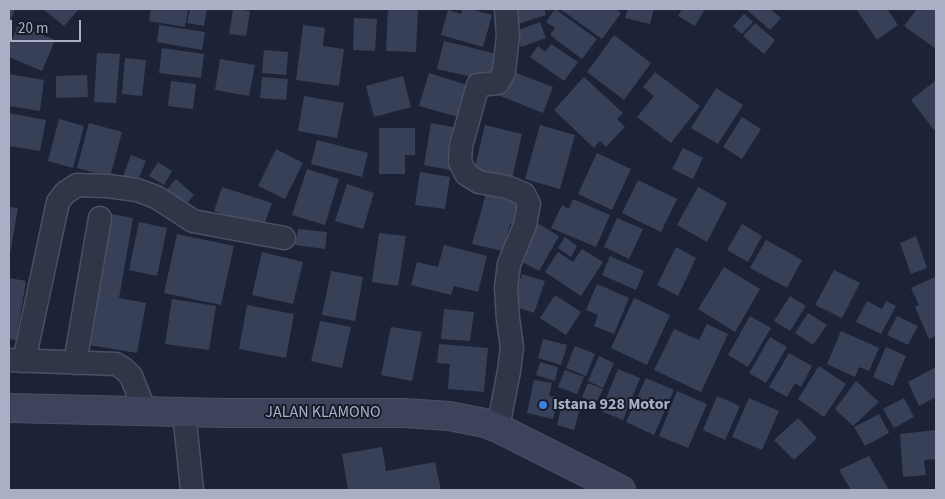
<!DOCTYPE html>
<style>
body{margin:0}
#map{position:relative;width:945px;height:499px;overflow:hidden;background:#1d2337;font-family:"Source Sans 3",sans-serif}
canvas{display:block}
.frame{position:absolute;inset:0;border:10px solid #aaafc5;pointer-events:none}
.scale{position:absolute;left:10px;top:20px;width:71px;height:22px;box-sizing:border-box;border:2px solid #aaafc5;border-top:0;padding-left:6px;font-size:15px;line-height:18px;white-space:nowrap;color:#aaafc5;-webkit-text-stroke:4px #161b2b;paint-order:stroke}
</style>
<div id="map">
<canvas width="945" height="499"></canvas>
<div class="frame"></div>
<div class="scale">20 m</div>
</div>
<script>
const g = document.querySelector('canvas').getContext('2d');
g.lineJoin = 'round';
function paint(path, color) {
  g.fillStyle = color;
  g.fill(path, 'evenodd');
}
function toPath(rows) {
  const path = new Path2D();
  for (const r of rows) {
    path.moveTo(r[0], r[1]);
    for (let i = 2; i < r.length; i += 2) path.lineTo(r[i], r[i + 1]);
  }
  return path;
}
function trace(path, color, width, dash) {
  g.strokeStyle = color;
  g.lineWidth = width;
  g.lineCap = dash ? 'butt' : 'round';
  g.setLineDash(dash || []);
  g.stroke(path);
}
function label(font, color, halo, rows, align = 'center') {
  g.font = font + ' "Source Sans 3",sans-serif';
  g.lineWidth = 4;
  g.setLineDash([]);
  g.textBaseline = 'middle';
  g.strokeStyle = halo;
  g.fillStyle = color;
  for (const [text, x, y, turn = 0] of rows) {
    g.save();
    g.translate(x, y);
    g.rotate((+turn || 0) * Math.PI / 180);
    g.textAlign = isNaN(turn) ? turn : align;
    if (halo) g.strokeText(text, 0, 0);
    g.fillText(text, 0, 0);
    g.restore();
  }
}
paint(toPath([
 [9,9,15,9,9,24],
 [43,9,79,9,64,26],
 [151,9,188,9,185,27,149,21],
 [190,9,207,9,204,26,187,23],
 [233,9,250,11,246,36,229,34],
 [388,9,418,9,416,52,386,51],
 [463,9,470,9,492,15,483,47,441,35,448,10,461,14],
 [513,9,544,9,546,15,518,24],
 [555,9,597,39,582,59,550,35,555,28,546,22],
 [560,9,615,9,621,13,602,39],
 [628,9,654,9,650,24,625,18],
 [682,9,705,9,695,26,678,16],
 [748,9,770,9,781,18,770,30,747,10],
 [859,9,887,9,898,25,877,40,857,10],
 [917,9,933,9,936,11,936,49,904,26],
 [744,14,753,22,742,34,733,26],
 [354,18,377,19,375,51,353,50],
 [540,22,546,38,521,47,515,31],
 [755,23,775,40,764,54,743,36],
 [18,25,55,40,42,71,9,57,9,47],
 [159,25,205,32,202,50,157,42],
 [303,25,325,28,323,46,344,49,339,86,296,80],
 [614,35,651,63,624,100,587,72],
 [444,41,497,54,490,81,437,69],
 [551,44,578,62,564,81,530,57,538,46,545,52],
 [162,48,204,54,201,78,159,73],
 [264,50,288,52,286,75,262,73],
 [97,53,120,54,116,103,94,102],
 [125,58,146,60,142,96,122,94],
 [220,59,255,65,249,96,215,90],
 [509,70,553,87,543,113,498,95],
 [655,72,700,106,671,143,637,117,654,96,643,87],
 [429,73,467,85,458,117,419,106],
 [9,74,44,80,40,111,9,106],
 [87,75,88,97,56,98,56,76],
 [403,76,411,107,374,117,366,86],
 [262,77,288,79,286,100,260,98],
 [584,77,623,113,617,119,625,127,606,147,600,141,594,148,554,110],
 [936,80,936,128,934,130,911,100],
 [171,81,196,84,193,109,168,106],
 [716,88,743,105,718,144,691,128],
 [304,96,344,103,337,138,298,131],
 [9,113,46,120,40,151,9,146],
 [742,117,761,129,742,159,723,147],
 [59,119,84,126,73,168,48,161],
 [89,123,122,132,110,177,77,168],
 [431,123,463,129,455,171,424,165],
 [485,125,522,134,511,184,473,175],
 [540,125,575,135,560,189,525,179],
 [379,128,415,128,415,155,405,155,405,174,379,174],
 [317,140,368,153,362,177,311,164],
 [683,148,703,158,693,179,672,169],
 [276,149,303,163,285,199,258,186],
 [597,153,631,169,612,210,578,194],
 [131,155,146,161,137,182,123,176],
 [158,162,172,171,164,185,149,176],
 [307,169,339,179,325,225,292,215],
 [420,172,450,177,445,209,415,205],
 [176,179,194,195,183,208,165,192],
 [638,180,677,199,661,232,622,213],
 [347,184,374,193,363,229,335,221],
 [222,187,272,203,263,228,214,211],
 [698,187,727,203,707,242,677,225],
 [487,190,526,200,519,226,510,224,503,251,472,244],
 [573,199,610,215,596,247,551,228,562,205,569,209],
 [9,207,18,208,10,254,9,254],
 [106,213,133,218,119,298,146,303,137,353,83,344],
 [617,218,643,229,629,259,604,247],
 [139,222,167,228,157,276,129,270],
 [537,223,559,236,539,271,517,259],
 [742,224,762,236,748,262,727,250],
 [298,229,327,232,325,249,295,245],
 [379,233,406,236,398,286,372,282],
 [177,234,234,246,221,305,164,293],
 [916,236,927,268,911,274,900,243],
 [565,237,577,246,571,257,558,248],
 [766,240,802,260,787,288,750,268],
 [444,245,487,256,478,292,454,286,451,295,411,285,417,262,438,267],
 [676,247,696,258,678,296,657,285],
 [582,249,603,262,581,296,545,272,558,252,573,262],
 [262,252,303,262,293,304,252,295],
 [610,256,644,271,636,290,602,275],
 [724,267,760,289,735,332,698,309],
 [834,270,860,283,842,318,815,305],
 [331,271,363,277,355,321,322,315],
 [522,274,545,281,534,313,511,305],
 [935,277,936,281,936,336,929,339,915,307,919,305,911,288],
 [9,278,26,281,16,340,9,339],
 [597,284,629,298,614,334,594,326,598,315,586,310],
 [555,295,581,312,566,335,540,318],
 [790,296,806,306,790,331,774,321],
 [634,298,670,315,647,365,611,348],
 [172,299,216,306,209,350,165,344],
 [867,301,882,309,886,301,896,306,881,334,856,322],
 [247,305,294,314,286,358,239,349],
 [444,309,474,312,470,341,441,339],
 [808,313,827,325,813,345,795,333],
 [750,316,771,328,748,367,728,355],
 [897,316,918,326,908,345,887,335],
 [320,321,351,327,342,368,311,361],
 [707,324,728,334,701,392,654,370,674,329,699,340],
 [391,327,422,332,412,381,381,375],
 [841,331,879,348,869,371,859,367,855,377,827,364],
 [770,337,787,347,766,383,749,373],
 [543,339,567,345,561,365,538,358],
 [439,344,488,348,484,392,448,389,450,364,437,363],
 [575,346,595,354,586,376,566,368],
 [886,347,906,356,893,386,873,377],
 [789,353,812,366,801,387,795,383,787,397,769,387],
 [599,356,614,363,603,388,588,381],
 [540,362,558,367,555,381,536,375],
 [819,366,846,384,824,417,798,399],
 [936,367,936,397,919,406,908,382],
 [618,369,640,378,623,420,601,411],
 [565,370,584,377,577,394,558,387],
 [646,378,674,390,654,435,626,422],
 [534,380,552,383,549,396,558,397,553,419,527,413],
 [856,381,879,402,853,426,835,409],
 [588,383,603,389,596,403,582,397],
 [677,391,707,404,688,448,659,436],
 [717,396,740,406,725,440,703,430],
 [749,398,779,411,762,450,732,437],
 [904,398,914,417,894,428,883,409],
 [563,400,581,405,574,430,557,425],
 [879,414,889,433,865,446,854,427],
 [798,418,817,438,794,460,774,440],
 [936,430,936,459,924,460,926,475,903,477,900,434],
 [382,447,386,471,435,462,441,490,348,490,342,454],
 [869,456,889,490,851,490,839,470]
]), '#384058');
const street = toPath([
 [10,360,116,364,124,369,131,376,145,411],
 [24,361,58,202,65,193,77,185,108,186,137,190,156,197,193,221,284,238],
 [75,363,100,218],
 [184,412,192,490],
 [498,428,509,371,512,347,508,319,506,288,509,264,525,225,529,204,524,194,507,187,479,182,466,174,460,162,461,146,478,85,498,83,504,72,508,35,506,9]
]);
const secondary = toPath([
 [9,408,223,413,405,413,449,416,485,423,502,430,621,490]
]);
trace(street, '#4b5063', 25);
trace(secondary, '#4b5063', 30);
trace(street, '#303547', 22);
trace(secondary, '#3e435b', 28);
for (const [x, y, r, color] of [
 [543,405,5,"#3f7fe0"]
]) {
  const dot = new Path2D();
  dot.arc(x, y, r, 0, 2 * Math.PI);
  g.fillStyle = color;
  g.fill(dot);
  trace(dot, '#161b2b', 2);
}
label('bold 16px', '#aaafc5', '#161b2b', [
 ["Istana 928 Motor",553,405]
], 'left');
label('16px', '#aaafc5', '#161b2b', [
 ["JALAN KLAMONO",323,413]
]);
</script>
